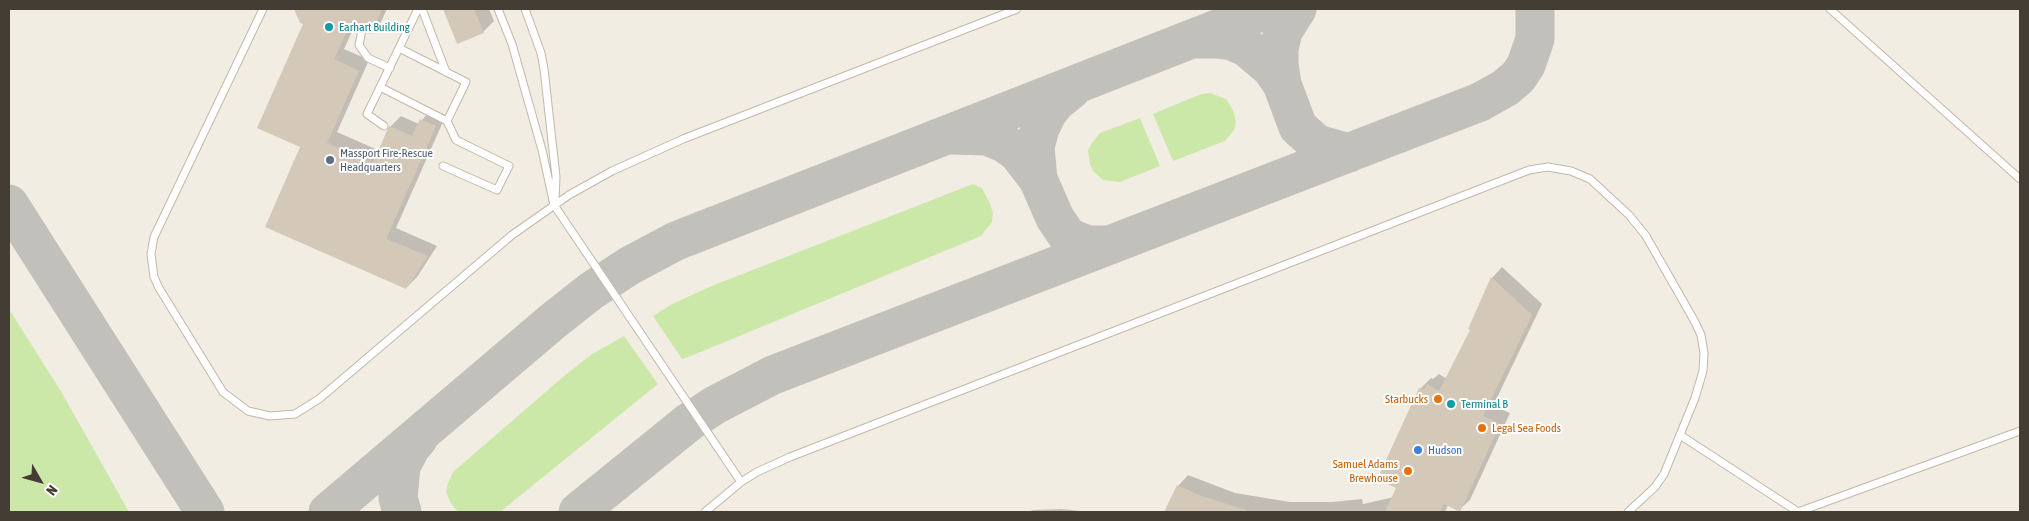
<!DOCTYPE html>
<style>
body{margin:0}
#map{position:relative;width:2029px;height:521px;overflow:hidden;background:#f2ede3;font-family:"Asap Condensed",sans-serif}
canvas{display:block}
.frame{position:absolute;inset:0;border:10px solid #443d33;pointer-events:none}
.north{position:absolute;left:15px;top:456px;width:50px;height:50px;-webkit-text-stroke:4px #fff;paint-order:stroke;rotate:128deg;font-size:14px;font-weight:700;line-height:20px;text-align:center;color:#443d33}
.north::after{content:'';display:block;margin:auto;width:18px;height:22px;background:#443d33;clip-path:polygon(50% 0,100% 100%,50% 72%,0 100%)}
</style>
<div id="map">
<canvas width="2029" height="521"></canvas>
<div class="frame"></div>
<div class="north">N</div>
</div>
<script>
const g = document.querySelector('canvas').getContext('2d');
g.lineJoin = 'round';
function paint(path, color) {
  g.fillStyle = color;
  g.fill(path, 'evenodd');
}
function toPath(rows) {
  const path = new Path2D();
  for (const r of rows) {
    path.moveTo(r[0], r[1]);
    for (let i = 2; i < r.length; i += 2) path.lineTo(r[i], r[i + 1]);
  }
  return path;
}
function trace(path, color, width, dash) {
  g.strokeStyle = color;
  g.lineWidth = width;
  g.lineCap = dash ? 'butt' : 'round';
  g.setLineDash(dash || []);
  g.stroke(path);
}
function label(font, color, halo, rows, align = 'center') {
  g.font = font + ' "Asap Condensed",sans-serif';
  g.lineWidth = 4;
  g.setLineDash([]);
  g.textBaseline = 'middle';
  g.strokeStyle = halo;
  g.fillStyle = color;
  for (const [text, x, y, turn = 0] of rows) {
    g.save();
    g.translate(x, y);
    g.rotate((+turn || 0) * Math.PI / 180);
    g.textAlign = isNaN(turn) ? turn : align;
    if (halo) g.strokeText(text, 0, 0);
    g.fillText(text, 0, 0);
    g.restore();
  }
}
paint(toPath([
 [1210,93,1226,99,1233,110,1236,121,1234,130,1225,141,1173,161,1153,114,1201,94],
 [1140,118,1160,166,1120,182,1103,180,1093,171,1090,164,1088,150,1092,143,1100,133],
 [973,184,982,188,990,204,993,213,992,222,981,236,691,356,682,359,653,316,672,304,714,285],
 [9,309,62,393,129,512,9,512],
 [624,336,658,384,500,512,458,512,450,502,446,491,448,483,453,472,564,376,592,354]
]), '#cce8a9');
paint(toPath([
 [295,9,387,9,381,22,370,32,364,23,355,25,344,49,369,60,337,132,380,151,390,127,401,116,419,124,431,109,446,115,396,228,437,246,417,277,406,288,302,147,304,23,301,22],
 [444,9,489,9,494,21,483,32,457,42],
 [1502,267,1542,304,1493,406,1510,413,1470,500,1459,510,1448,505,1445,512,1166,512,1178,486,1188,475,1235,493,1290,502,1332,502,1362,499,1363,504,1394,497,1398,488,1420,389,1431,378,1433,379,1439,374,1447,379,1472,329,1492,278],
 [1062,509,1089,512,1027,512,1033,510]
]), '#0003');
trace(toPath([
 [1297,9,1283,31,1279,49,1279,65,1282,84,1298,127,1317,144,1349,153],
 [1194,39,1218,39,1232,41,1246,47,1271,68,1282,84],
 [1072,89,1056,102,1048,112,1040,128,1035,147,1038,179,1055,218,1068,237,1088,245,1109,245],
 [951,135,987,136,1004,143,1018,153,1038,179],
 [9,204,205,512],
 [328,512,553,321,591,291,629,266,676,241,1268,9],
 [402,512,398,498,401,466,411,447,418,439],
 [578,512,689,422,715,405,773,375,1480,102,1505,88,1518,77,1526,65,1535,39,1535,9]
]), '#c2c0bb', 39);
paint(toPath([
 [294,9,382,9,371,34,367,32,367,28,364,25,357,28,350,25,334,59,359,71,327,143,373,163,389,126,412,136,420,119,436,126,386,239,428,256,406,289,265,227,300,147,257,128,303,24,300,23],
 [443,9,474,9,484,33,457,44],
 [1491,277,1532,315,1483,416,1500,424,1460,512,1444,504,1440,512,1385,512,1396,488,1383,482,1385,476,1380,473,1419,388,1424,390,1427,384,1439,391,1470,330,1468,329],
 [1177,485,1201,496,1246,510,1246,512,1164,512]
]), '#d4c9b8');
const lane = toPath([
 [263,9,154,237,151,254,154,277,159,288,223,392,248,411,270,416,295,414,319,399,512,235,569,195,612,171,683,139,1017,9],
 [422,9,446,72],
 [498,9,512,44,542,150,554,205,741,482],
 [525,9,541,53,544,69,556,177,555,200],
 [1830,9,2020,179],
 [362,30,359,45,368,58,390,68],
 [399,48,466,82,447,121],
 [380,87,447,121,456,140,509,166,497,190,443,166],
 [384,126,367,114,418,9],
 [1680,435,1798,512,2020,431],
 [705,512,741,482,757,472,790,457,1529,170,1548,167,1571,171,1590,179,1629,215,1646,236,1695,322,1701,335,1704,353,1703,371,1695,398,1664,474,1655,487,1628,512]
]);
trace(lane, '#c1b8a8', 9);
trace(lane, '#fff', 7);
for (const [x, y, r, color] of [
 [329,27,5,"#0f9aa8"],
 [330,160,5,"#5c6f8a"],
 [1438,399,5,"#e8710a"],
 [1451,404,5,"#0f9aa8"],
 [1482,428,5,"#e8710a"],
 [1418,450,5,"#3f7fe0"],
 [1408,471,5,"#e8710a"]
]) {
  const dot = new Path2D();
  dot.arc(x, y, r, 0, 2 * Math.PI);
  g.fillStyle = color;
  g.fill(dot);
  trace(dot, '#fff', 2);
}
label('12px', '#0d838f', '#fff', [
 ["Earhart Building",339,27],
 ["Terminal B",1461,404]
], 'left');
label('12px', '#4e5e75', '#fff', [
 ["Massport Fire-Rescue",340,153],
 ["Headquarters",340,167]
], 'left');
label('12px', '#c56008', '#fff', [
 ["Starbucks",1428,399],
 ["Legal Sea Foods",1492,428,"left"],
 ["Samuel Adams",1398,464],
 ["Brewhouse",1398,478]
], 'right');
label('12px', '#366cbe', '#fff', [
 ["Hudson",1428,450]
], 'left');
</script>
